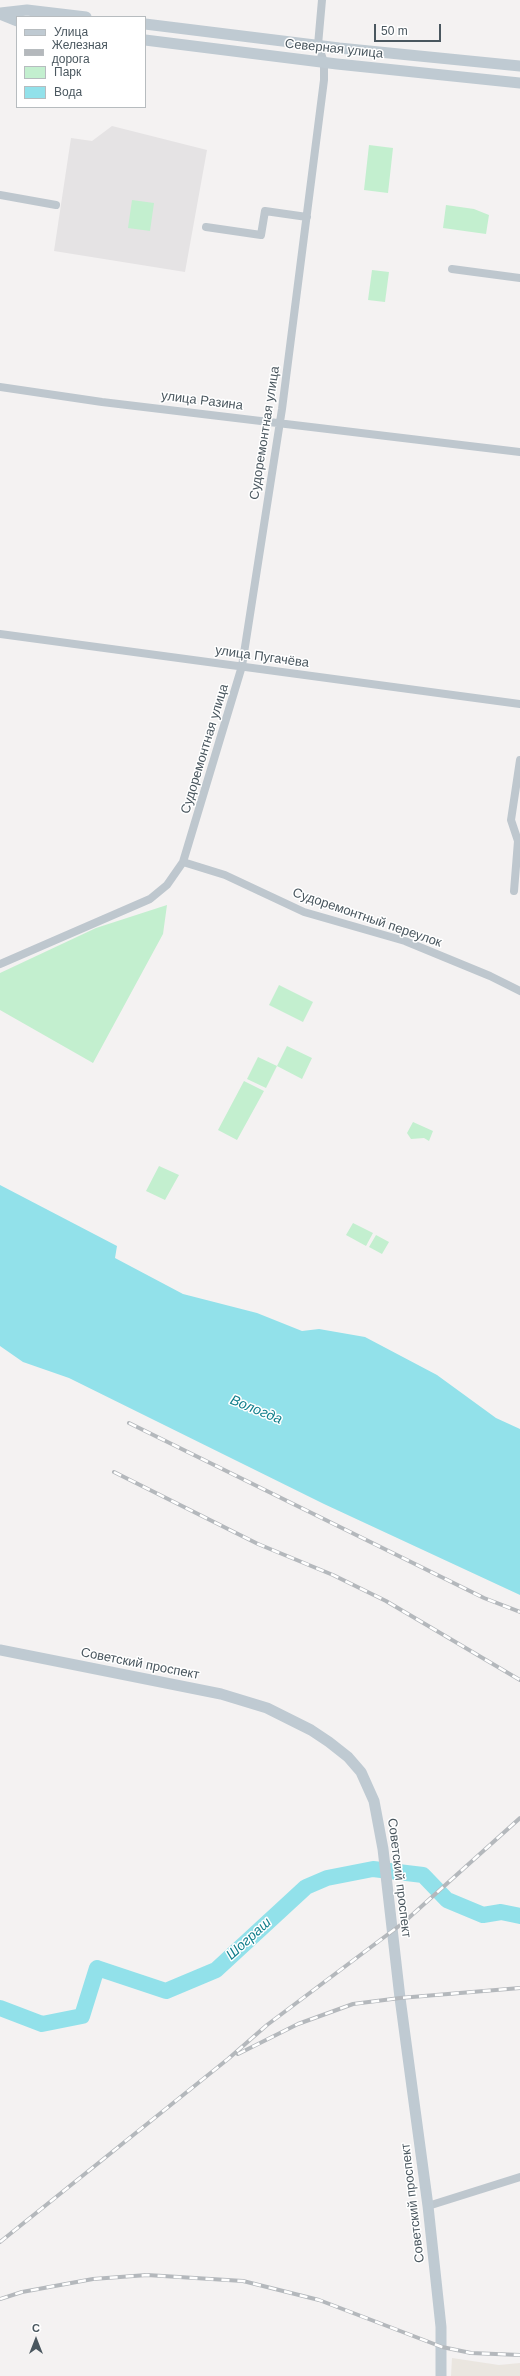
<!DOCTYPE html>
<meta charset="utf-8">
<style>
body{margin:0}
#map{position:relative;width:520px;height:2376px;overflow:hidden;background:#f4f2f2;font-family:Helvetica,sans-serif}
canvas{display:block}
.legend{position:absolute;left:16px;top:16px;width:130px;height:92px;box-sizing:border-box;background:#fff;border:1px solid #b7bcbf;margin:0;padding:5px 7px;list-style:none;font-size:12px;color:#4a575f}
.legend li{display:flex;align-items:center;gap:8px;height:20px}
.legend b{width:20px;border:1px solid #b7bcbf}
.north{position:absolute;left:16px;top:2320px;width:40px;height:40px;-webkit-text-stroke:3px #fff;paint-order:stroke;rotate:0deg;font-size:11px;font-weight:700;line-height:16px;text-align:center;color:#4a575f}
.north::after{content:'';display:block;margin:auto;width:14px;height:18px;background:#4a575f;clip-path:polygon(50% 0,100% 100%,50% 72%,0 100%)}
.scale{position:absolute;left:374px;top:24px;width:67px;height:18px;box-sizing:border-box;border:2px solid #4a575f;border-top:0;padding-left:5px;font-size:12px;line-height:14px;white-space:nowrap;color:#4a575f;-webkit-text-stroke:3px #fff;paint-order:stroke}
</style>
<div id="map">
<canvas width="520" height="2376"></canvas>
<ul class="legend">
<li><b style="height:5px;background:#bfcad2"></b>Улица</li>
<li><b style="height:5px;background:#b4b8bc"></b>Железная дорога</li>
<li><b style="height:11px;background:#c3efcf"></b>Парк</li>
<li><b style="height:11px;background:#92e1ea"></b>Вода</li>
</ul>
<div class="north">С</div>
<div class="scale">50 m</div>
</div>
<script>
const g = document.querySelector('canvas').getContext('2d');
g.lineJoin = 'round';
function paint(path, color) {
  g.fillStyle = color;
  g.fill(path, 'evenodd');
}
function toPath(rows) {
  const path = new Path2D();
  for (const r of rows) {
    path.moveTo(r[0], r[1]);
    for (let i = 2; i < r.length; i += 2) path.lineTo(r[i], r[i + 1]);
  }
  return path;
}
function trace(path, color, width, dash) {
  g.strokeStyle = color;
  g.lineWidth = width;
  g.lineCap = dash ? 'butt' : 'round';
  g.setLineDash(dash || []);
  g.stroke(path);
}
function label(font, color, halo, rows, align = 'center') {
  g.font = font + ' Helvetica,sans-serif';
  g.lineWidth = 3;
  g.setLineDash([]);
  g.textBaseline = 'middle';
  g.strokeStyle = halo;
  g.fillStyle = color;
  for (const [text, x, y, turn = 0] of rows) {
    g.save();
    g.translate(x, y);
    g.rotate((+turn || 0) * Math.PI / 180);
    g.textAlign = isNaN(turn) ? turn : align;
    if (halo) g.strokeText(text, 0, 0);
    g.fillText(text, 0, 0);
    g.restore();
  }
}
paint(toPath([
 [452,2358,499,2365,520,2363,520,2376,451,2376]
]), '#eae6e0');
paint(toPath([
 [112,126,207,150,185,272,54,251,71,138,92,141]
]), '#e5e3e4');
paint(toPath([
 [369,145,393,148,388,193,364,190],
 [132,200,154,203,150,231,128,228],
 [446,205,474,209,489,215,486,234,443,228],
 [372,270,389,272,385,302,368,300],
 [167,905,163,934,93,1063,0,1010,0,973,96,928],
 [279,985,313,1002,303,1022,269,1005],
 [287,1046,312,1058,302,1079,277,1066,266,1088,247,1079,258,1057,277,1066],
 [244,1081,264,1091,237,1140,218,1130],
 [413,1122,433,1131,429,1141,424,1138,411,1139,407,1133],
 [159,1166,179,1175,165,1200,146,1191],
 [353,1223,373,1233,366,1246,346,1235],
 [376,1235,389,1242,382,1254,369,1247]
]), '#c3efcf');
paint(toPath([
 [0,1185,117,1246,115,1258,183,1294,257,1313,302,1331,319,1329,365,1337,437,1375,496,1418,520,1429,520,1595,324,1504,69,1378,23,1362,0,1346]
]), '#92e1ea');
trace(toPath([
 [0,2008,42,2024,82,2016,97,1968,166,1991,216,1970,306,1887,327,1878,373,1869,423,1875,447,1900,483,1915,501,1912,520,1916]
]), '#92e1ea', 16);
trace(toPath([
 [0,195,56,205],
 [206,227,261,235,265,211,307,217],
 [452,269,520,278],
 [0,387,102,402,520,452],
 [0,634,520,704],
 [183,862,225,875,304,912,405,941,490,976,520,991],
 [514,891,518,841,511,820,520,760],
 [0,964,150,899,167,885,183,862,242,666,282,409,324,80,324,62,318,45,322,0],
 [428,2206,520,2177]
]), '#bec7ce', 8);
trace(toPath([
 [0,13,27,10,86,17],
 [0,14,17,21],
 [145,24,339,48,520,66],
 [145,40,337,64,520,83],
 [0,1650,221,1694,267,1708,311,1730,329,1742,348,1757,361,1772,374,1801,383,1849,400,1998,428,2206,441,2327,441,2376]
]), '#bfcad2', 11);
const rail = toPath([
 [129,1423,484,1598,520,1612],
 [114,1472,258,1544,333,1575,386,1601,520,1680],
 [238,2054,298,2024,353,2004,400,1998,520,1988],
 [0,2242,228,2059,267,2025,403,1923,520,1818],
 [0,2299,22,2292,93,2279,147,2275,243,2281,319,2300,442,2347,471,2353,520,2355]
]);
trace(rail, '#b4b8bc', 4);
trace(rail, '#fff', 2.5, [8]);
label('13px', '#4a575f', '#fff', [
 ["Северная улица",334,49,6],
 ["улица Разина",202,401,7],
 ["Судоремонтная улица",265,433,-81],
 ["улица Пугачёва",262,657,8],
 ["Судоремонтная улица",205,749,-73],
 ["Судоремонтный переулок",367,918,19],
 ["Советский проспект",140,1664,11],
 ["Советский проспект",399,1878,83],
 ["Советский проспект",413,2203,-97]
]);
label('italic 14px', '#117f8c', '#fff', [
 ["Вологда",256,1410,22],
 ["Шограш",249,1939,-42]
]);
</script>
